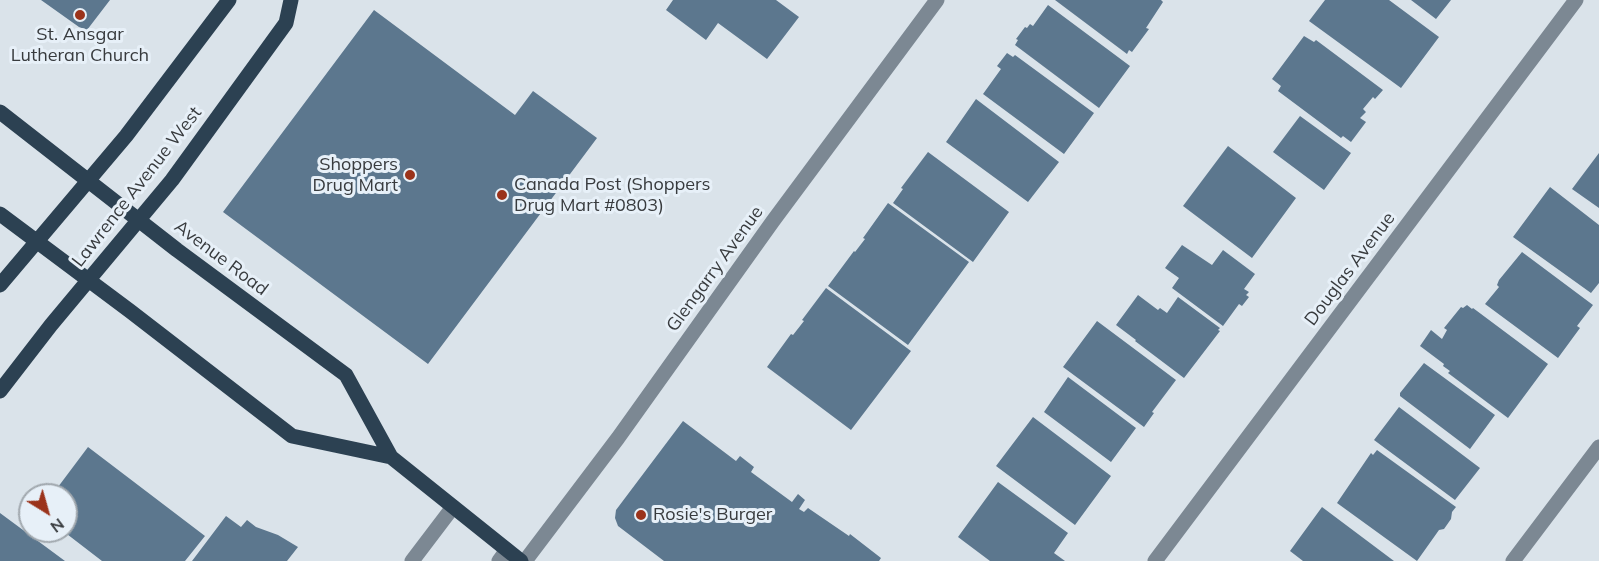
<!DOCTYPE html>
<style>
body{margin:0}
#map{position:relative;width:1599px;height:561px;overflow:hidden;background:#dae3ea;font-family:Mulish,sans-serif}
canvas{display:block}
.north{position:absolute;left:18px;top:483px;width:60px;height:60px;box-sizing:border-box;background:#e7f0f8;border:2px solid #a1a8ae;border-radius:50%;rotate:143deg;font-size:16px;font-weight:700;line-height:24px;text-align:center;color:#383b3e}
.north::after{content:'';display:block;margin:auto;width:21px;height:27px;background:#9b331b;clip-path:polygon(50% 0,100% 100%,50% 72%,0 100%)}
</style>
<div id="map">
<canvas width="1599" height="561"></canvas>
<div class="north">N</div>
</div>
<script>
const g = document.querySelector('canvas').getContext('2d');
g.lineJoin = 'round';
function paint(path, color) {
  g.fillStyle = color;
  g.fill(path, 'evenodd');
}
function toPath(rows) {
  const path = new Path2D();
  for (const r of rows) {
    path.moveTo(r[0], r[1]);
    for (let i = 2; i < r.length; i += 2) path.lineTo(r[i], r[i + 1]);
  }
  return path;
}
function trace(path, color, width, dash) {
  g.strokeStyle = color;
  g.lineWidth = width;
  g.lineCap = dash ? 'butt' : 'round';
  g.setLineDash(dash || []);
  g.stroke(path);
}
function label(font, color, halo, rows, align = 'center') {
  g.font = font + ' Mulish,sans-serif';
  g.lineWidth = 6;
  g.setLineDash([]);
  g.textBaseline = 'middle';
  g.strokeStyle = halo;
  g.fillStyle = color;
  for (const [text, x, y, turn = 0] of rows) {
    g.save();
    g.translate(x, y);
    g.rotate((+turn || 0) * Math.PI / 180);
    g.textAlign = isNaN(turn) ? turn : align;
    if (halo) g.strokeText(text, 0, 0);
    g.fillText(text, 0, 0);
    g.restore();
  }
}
paint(toPath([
 [41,0,110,0,87,30,79,27],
 [673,0,776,0,799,17,767,59,718,23,706,40,666,10],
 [1055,0,1161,0,1163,2,1146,28,1149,29,1132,52,1129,50,1127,54],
 [1325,0,1389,0,1439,37,1401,88,1309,21],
 [1411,0,1451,0,1436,19],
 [1048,5,1130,66,1099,108,1015,45,1018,40,1016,39,1025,27,1027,28,1030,24,1033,26],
 [374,10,515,115,533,91,597,138,428,364,223,212],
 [1304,36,1314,42,1316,40,1383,90,1375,99,1373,97,1363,109,1366,112,1360,118,1366,122,1351,142,1343,136,1341,138,1278,91,1281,86,1272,79],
 [1007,53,1013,57,1015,55,1094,113,1064,154,983,94,1001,69,997,66],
 [976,99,1059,162,1028,202,946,142],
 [1300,116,1351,153,1324,190,1273,152],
 [1228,146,1296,198,1252,258,1183,206],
 [928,152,1009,212,973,262,893,203,903,189,901,188],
 [1599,153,1599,208,1572,189],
 [1550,187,1599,225,1599,283,1591,293,1513,237],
 [888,203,969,262,908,345,828,286,854,251,855,252,865,239,863,238],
 [1182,245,1212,265,1223,250,1255,274,1244,289,1249,292,1246,295,1249,297,1242,306,1239,304,1223,326,1172,288,1179,278,1165,268],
 [1522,252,1593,305,1577,326,1580,328,1558,358,1485,304,1499,287,1497,285,1499,280],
 [826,288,911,351,851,430,767,367,791,334,793,335,804,321,802,320],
 [1138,295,1158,310,1160,308,1167,313,1178,297,1220,328,1218,330,1220,331,1184,378,1135,341,1136,340,1116,325],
 [1467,305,1472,309,1473,308,1548,364,1508,418,1448,373,1450,371,1443,366,1444,364,1420,346,1431,330,1442,339,1447,330,1444,328,1461,307,1463,308],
 [1097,321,1176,380,1152,412,1154,413,1144,427,1063,367],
 [1424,363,1495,415,1470,449,1400,396,1400,393],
 [1068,377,1136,428,1111,462,1044,412],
 [1399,407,1480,468,1455,500,1374,440],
 [1033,417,1111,476,1075,525,996,466],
 [683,421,736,461,740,456,754,467,751,472,792,502,798,494,805,500,799,509,804,512,808,508,849,536,850,534,881,558,879,561,664,561,618,526,615,518,616,510],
 [88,447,205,536,185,561,102,561,63,531,66,531,66,495,52,495],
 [1377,450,1456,507,1452,512,1451,519,1444,529,1439,530,1417,561,1337,503,1371,453,1373,455],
 [998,482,1068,533,1054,553,1065,561,990,561,958,537],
 [1322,507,1394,561,1303,561,1290,551],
 [0,513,65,561,0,561],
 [226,516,241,527,247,520,256,527,278,535,298,547,287,561,192,561]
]), '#5c778e');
trace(toPath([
 [412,561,453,507],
 [499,561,507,550],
 [525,561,618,438,773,221,937,0],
 [1155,561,1576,0],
 [1513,561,1599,447]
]), '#7c8893', 15);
trace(toPath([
 [0,112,177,250,346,375,391,457,521,561],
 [0,214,130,311,292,436,391,457],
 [0,285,126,136,229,0],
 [0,391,51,325,172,180,286,23,291,0]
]), '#2c4152', 15);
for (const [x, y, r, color] of [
 [80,15,6,"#9b331b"],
 [410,175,6,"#9b331b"],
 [502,195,6,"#9b331b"],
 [641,515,6,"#9b331b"]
]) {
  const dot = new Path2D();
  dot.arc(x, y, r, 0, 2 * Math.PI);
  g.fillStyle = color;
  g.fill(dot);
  trace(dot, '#e7f0f8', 2);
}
label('18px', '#383b3e', '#e7f0f8', [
 ["St. Ansgar",80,35,"center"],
 ["Lutheran Church",80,56,"center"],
 ["Shoppers",398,165,"right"],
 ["Drug Mart",398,186,"right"],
 ["Canada Post (Shoppers",514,185],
 ["Drug Mart #0803)",514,206],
 ["Rosie's Burger",653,515]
], 'left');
label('18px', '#383b3e', '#e7f0f8', [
 ["Lawrence Avenue West",137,187,-52],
 ["Avenue Road",221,258,37],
 ["Glengarry Avenue",715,269,-54],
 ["Douglas Avenue",1350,269,-53]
]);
</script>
